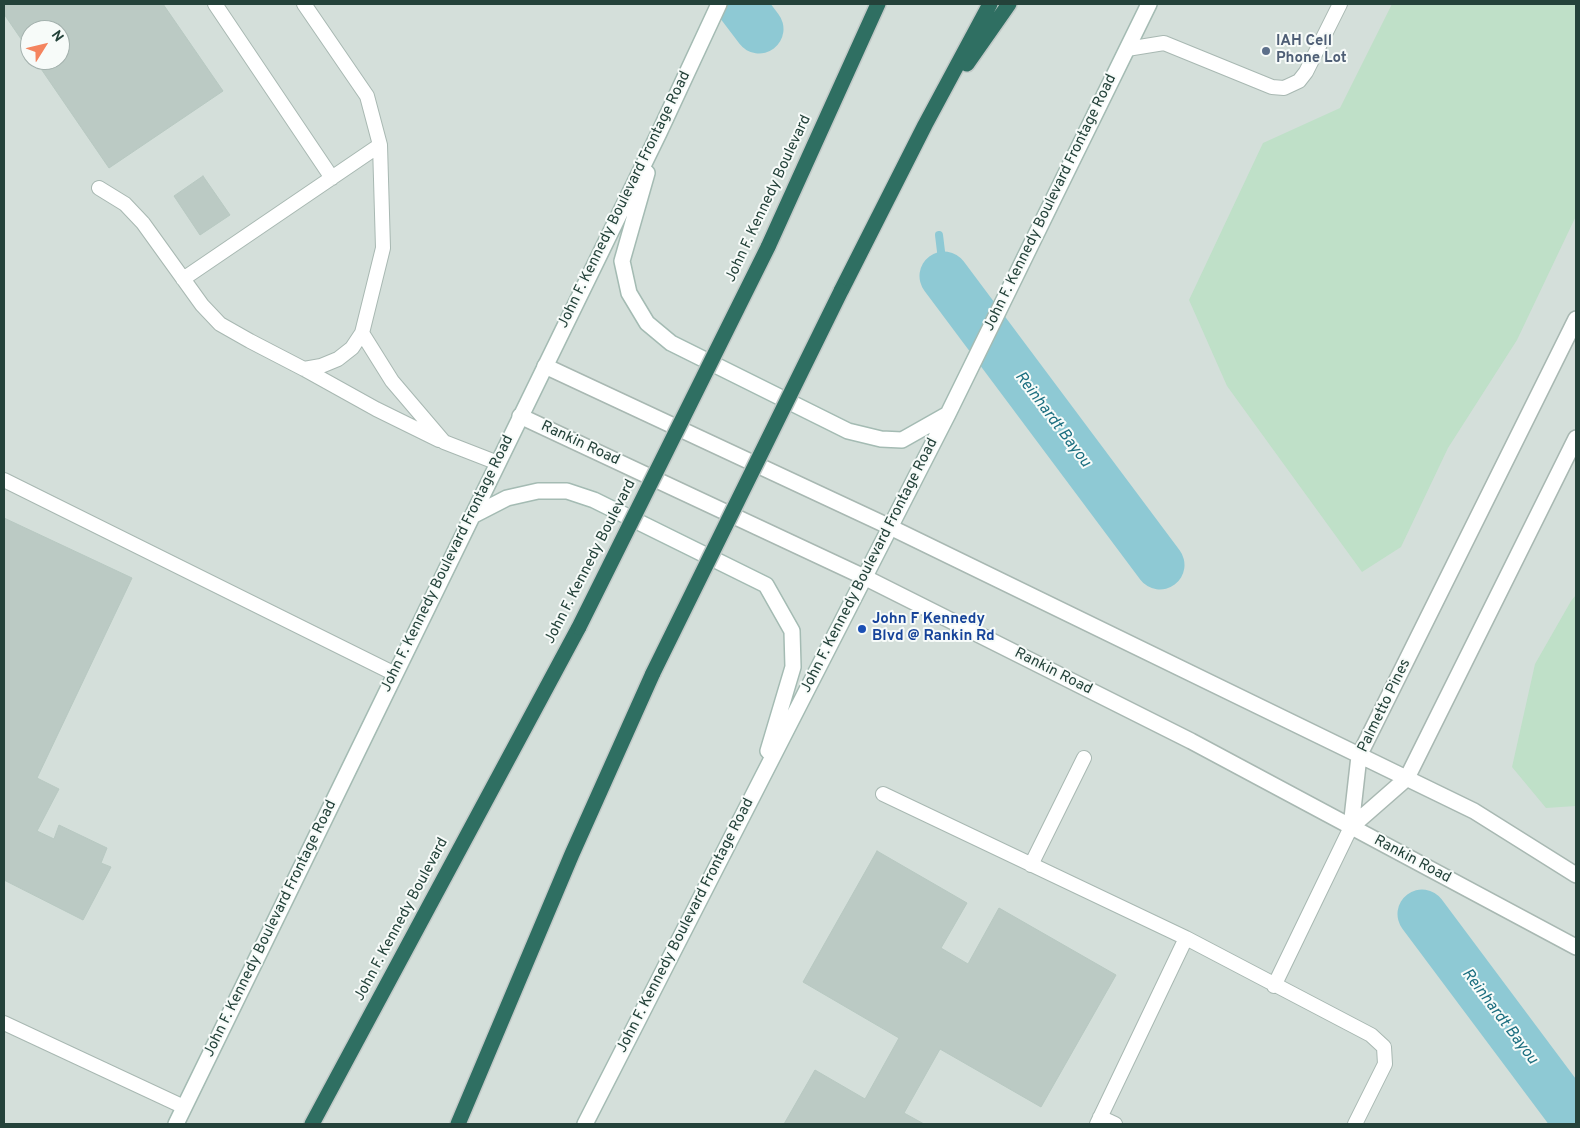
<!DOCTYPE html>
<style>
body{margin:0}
#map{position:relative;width:1580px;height:1128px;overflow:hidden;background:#e6efeb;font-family:Overpass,sans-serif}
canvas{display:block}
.frame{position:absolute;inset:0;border:5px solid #24423a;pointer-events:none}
.north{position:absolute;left:20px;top:20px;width:50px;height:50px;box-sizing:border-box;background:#f7fbf9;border:1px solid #a3b1ad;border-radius:50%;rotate:54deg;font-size:14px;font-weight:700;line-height:20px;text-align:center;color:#24423a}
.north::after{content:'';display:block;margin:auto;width:18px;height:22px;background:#f4845f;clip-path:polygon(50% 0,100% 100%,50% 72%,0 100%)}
</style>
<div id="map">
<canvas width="1580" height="1128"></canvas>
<div class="frame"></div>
<div class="north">N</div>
</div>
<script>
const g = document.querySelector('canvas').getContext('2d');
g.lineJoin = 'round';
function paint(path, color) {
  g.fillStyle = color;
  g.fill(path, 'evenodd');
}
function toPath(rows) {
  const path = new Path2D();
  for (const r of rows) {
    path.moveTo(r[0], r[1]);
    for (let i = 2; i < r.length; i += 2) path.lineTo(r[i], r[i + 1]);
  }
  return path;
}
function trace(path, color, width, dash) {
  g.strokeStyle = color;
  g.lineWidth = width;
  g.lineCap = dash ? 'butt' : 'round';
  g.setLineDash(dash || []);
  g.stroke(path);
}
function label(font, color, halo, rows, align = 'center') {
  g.font = font + ' Overpass,sans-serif';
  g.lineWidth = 4;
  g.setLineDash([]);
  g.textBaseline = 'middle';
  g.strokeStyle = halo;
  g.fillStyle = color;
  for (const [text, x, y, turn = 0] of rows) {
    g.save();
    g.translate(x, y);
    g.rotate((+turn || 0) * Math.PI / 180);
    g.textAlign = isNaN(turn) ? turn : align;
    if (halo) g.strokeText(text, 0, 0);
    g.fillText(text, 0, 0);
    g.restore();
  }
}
paint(toPath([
 [4,4,1576,4,1576,1124,4,1124],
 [30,30,60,30,60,60,30,60]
]), '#d4dfda');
paint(toPath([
 [1392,4,1576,4,1576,216,1517,340,1448,448,1401,547,1362,572,1227,386,1189,300,1263,143,1340,108],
 [1576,595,1576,806,1546,808,1512,767,1535,664,1571,601]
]), '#bfe0c8');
trace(toPath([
 [939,235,944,276]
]), '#8ec9d4', 8);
trace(toPath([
 [740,4,759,29],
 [944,276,1160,565],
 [1422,914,1576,1120]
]), '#8ec9d4', 49);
const building = toPath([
 [4,4,163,4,223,91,109,168,35,60,60,60,60,30,30,30,30,52,4,14,4,4],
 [203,176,230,215,200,235,174,196,203,176],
 [4,518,132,578,37,778,59,789,37,831,54,839,59,825,107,848,101,863,111,867,83,920,4,880,4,518],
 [877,851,967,903,941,948,968,964,999,908,1116,975,1041,1107,940,1049,904,1113,924,1124,784,1124,815,1070,865,1099,899,1038,803,982,877,851]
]);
paint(building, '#bbcac4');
trace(building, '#b8c9c2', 1);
const lane = toPath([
 [215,4,332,178],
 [304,4,367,96,380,145,383,248,362,333,392,381,444,442,498,463],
 [1127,49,1164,43,1272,87,1284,88,1299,81,1306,72,1340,4],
 [99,188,125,204,143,223,202,305,220,324,250,341,304,369,376,409,439,440],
 [183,279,380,145],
 [304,369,321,366,338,359,352,348,362,333],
 [4,480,395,674],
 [883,794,1186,938,1097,1124],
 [1031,865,1084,758],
 [1186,938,1371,1035,1384,1047,1385,1064,1355,1124],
 [1274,986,1351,827],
 [4,1023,184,1107],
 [1100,1117,1115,1124]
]);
const street = toPath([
 [545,366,890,527,1474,811,1576,875],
 [520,416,864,577,1191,741,1576,947],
 [1351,827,1359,756,1576,319],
 [1351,827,1407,778,1576,438]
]);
const secondary = toPath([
 [647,173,622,261,629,293,647,323,671,343,848,431,881,439,902,440,948,414],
 [472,516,507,498,538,491,567,491,594,500,766,585,792,631,793,667,768,751],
 [176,1124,659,133,719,4],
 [585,1124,948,414,1149,4]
]);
const highway = toPath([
 [967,64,1009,4],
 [768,247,878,4],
 [841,291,925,125,990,4],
 [312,1124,579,627],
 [458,1124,572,854,653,673]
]);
trace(lane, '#a8b8b2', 16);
trace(street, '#a8b8b2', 18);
trace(secondary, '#a4bbb3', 18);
trace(highway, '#c2cac8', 18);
trace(lane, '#fff', 14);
trace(street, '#fff', 15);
trace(secondary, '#fff', 15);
trace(highway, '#2f6f62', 15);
const highwayBridge = toPath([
 [579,627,768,247],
 [653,673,841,291]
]);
trace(highwayBridge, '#c2cac8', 18, []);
trace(highwayBridge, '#2f6f62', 15);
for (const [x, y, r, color] of [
 [1266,51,5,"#5c6f8a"],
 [862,629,5,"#1a4fb4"]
]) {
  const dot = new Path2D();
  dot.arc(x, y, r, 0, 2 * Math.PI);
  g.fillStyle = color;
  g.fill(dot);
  trace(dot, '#f7fbf9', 2);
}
label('bold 15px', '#4e5e75', '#f7fbf9', [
 ["IAH Cell",1276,42],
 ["Phone Lot",1276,59]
], 'left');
label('15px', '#24423a', '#f7fbf9', [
 ["John F. Kennedy Boulevard",769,199,-65],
 ["John F. Kennedy Boulevard Frontage Road",625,200,-64],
 ["John F. Kennedy Boulevard Frontage Road",1051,203,-64],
 ["Rankin Road",580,444,25],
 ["John F. Kennedy Boulevard",591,562,-63],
 ["John F. Kennedy Boulevard Frontage Road",448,564,-64],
 ["John F. Kennedy Boulevard Frontage Road",870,566,-63],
 ["Rankin Road",1053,672,27],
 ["Palmetto Pines",1385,706,-64],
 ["Rankin Road",1412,860,28],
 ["John F. Kennedy Boulevard",402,920,-62],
 ["John F. Kennedy Boulevard Frontage Road",686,926,-63],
 ["John F. Kennedy Boulevard Frontage Road",271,929,-64]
]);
label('bold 15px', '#164399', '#f7fbf9', [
 ["John F Kennedy",872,620],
 ["Blvd @ Rankin Rd",872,637]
], 'left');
label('italic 16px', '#1c6f80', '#f7fbf9', [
 ["Reinhardt Bayou",1052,420,53],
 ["Reinhardt Bayou",1499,1017,53]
]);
</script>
